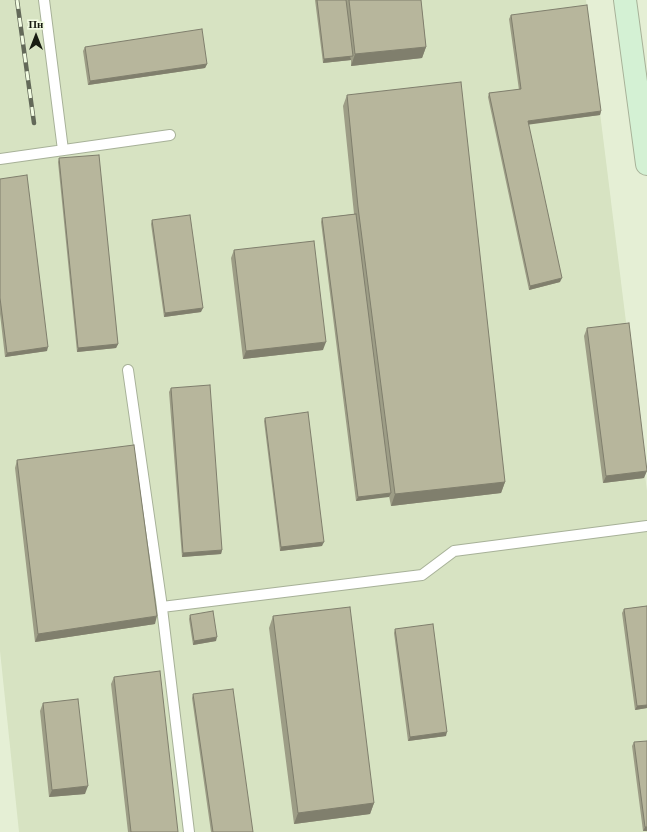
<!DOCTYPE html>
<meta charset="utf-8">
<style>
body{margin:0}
#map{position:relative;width:647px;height:832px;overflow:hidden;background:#e5efd5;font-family:"Crimson Pro",serif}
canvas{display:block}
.north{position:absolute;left:16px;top:16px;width:40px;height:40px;-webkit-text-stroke:3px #f2fce2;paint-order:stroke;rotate:0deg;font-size:11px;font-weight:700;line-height:16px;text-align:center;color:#181c12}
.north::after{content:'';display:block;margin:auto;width:14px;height:18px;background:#181c12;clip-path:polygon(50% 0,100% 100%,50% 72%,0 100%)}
</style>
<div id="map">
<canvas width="647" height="832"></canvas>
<div class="north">Пн</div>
</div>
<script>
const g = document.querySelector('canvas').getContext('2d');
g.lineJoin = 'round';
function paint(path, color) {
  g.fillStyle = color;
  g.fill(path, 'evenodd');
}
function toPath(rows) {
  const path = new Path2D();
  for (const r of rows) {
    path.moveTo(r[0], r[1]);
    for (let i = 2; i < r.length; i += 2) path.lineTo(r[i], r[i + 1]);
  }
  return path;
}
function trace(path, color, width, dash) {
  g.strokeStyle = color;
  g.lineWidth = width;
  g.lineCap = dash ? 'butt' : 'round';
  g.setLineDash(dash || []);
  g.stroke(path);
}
paint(toPath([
 [0,0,586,0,647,491,647,832,19,832,0,651]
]), '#d7e3c2');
const lane = toPath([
 [44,0,63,150],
 [0,159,170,135],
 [128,370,161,600,189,832],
 [162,607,422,575,454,551,647,526]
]);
const secondary = toPath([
 [625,0,647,164]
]);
trace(lane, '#a7b198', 12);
trace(secondary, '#a7b198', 24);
trace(lane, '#fff', 10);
trace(secondary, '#d4f1d4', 22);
const rail = toPath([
 [17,0,34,123]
]);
trace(rail, '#636959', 4.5);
trace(rail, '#f2fce2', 3, [9]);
paint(toPath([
 [315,0,421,0,426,47,422,58,351,66,351,60,323,63],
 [511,15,601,111,600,115,528,124,560,282,529,290,488,97,489,93,519,90,509,19],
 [85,47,207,64,205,68,88,85,83,51],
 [347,95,505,482,501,493,391,506,389,496,356,501,321,222,322,218,354,214,343,106],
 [59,158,118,344,116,348,77,352,58,162],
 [0,179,47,351,5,357,0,314],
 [152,220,201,312,164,317,151,224],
 [234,250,323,350,243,359,231,258],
 [587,328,644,478,603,483,584,336],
 [171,388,222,550,221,554,182,557,169,392],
 [265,418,322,546,280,551,264,421],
 [17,460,155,624,35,642,15,468],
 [647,606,647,708,635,710,622,613,624,609],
 [190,615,216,641,193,645,189,619],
 [273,616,374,803,370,814,294,824,269,628],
 [395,629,446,736,408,741,394,633],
 [114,677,178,832,128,832,111,684],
 [193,694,253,832,211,832,192,698],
 [43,703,85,794,49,797,40,711],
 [634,742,647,831,643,831,632,746]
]), '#9d9d86');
paint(toPath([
 [426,47,422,58,351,66,355,54],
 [350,56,351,60,323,63,324,59],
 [207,64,205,68,88,85,90,81],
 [601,111,600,115,526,125,528,121],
 [562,278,560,282,529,290,530,286],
 [203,308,201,312,164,317,165,313],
 [326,342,323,350,243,359,246,351],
 [118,344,116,348,77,352,78,348],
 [48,347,47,351,5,357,7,353],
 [647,471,644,478,603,483,606,476],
 [505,482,501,493,391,506,395,494],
 [391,493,389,497,356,501,358,497],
 [324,542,322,546,280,551,281,547],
 [222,550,221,554,182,557,183,553],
 [157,616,155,624,35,642,38,634],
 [217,637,216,641,193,645,194,641],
 [647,705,647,708,635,710,637,706],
 [447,732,446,736,408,741,410,737],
 [88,786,85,794,49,797,52,790],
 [374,803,370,814,294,824,298,813],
 [645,827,647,827,647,831,643,831]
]), '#807f6d');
const building = toPath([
 [317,0,346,0,353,56,324,59,317,0],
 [349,0,421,0,426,47,355,54,349,0],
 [587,5,601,111,528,121,562,278,530,286,489,93,521,89,511,15,587,5],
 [202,29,207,64,90,81,85,47,202,29],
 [461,82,505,482,395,494,358,207,347,95,461,82],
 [99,155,118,344,78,348,59,158,99,155],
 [27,175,48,347,7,353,0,298,0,179,27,175],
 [356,214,391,493,358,497,322,218,356,214],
 [190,215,203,308,165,313,152,220,190,215],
 [314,241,326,342,246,351,234,250,314,241],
 [629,323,647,471,606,476,587,328,629,323],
 [210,385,222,550,183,553,171,388,210,385],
 [308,412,324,542,281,547,265,418,308,412],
 [134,445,157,616,38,634,17,460,134,445],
 [647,606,647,705,637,706,624,609,647,606],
 [350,607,374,803,298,813,273,616,350,607],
 [213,611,217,637,194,641,190,615,213,611],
 [433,624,447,732,410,737,395,629,433,624],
 [160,671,178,832,131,832,114,677,160,671],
 [233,689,253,832,213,832,193,694,233,689],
 [78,699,88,786,52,790,43,703,78,699],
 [647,741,647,827,645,827,634,742,647,741]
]);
paint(building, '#b7b69c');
trace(building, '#807f6d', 1);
</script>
